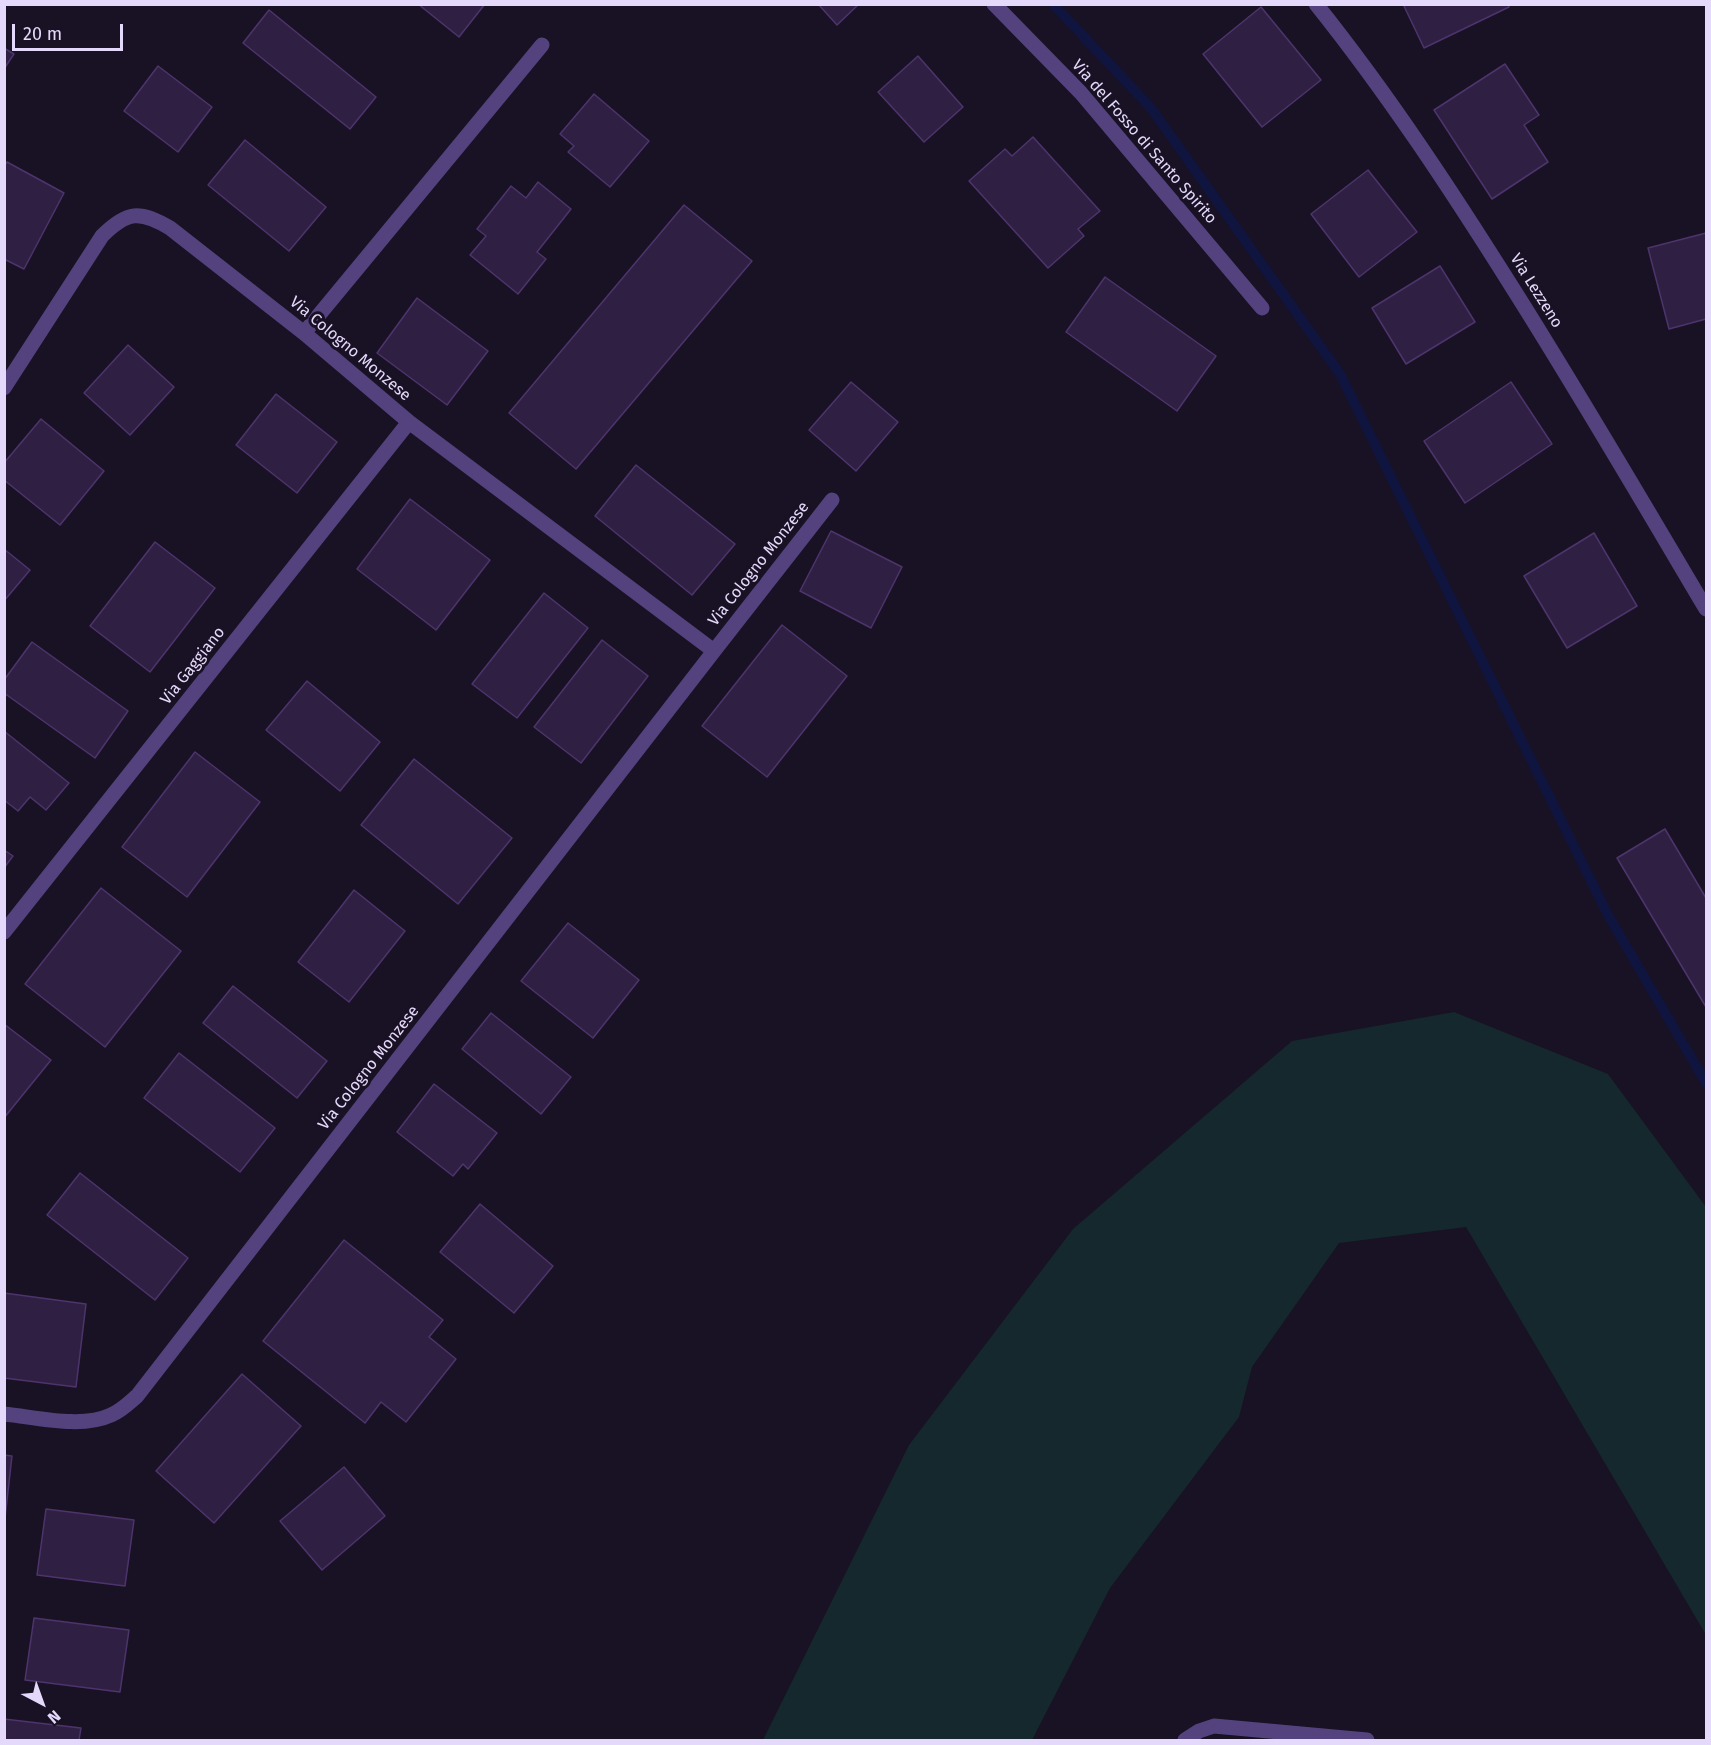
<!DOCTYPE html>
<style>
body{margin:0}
#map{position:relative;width:1711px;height:1745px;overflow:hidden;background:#191124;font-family:"Fira Sans",sans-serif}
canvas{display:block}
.frame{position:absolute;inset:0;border:6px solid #e5d9fb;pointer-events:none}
.north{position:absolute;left:12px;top:1673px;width:60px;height:60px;-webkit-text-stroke:4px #191124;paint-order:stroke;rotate:139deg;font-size:16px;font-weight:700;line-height:24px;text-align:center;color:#e5d9fb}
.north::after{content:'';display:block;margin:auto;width:21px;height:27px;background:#e5d9fb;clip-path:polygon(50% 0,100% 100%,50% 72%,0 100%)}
.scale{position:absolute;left:12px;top:24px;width:111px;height:27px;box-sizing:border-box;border:3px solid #e5d9fb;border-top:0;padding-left:8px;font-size:18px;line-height:21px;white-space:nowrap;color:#e5d9fb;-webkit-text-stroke:4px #191124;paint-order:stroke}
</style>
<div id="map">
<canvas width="1711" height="1745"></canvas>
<div class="frame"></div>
<div class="north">N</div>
<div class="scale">20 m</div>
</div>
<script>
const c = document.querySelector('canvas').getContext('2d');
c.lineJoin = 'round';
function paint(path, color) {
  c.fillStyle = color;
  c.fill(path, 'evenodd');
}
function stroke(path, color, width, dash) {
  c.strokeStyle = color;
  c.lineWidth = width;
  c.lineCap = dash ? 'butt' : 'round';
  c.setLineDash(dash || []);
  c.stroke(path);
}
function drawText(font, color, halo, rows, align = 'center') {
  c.font = font + ' "Fira Sans",sans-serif';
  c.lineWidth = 6;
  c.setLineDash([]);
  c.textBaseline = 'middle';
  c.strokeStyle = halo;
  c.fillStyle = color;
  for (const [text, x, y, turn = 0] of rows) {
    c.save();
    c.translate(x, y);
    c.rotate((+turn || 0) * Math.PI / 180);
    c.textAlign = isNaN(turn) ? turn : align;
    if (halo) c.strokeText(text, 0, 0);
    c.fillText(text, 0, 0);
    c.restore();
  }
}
paint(new Path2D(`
 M1454 1012 1608 1074 1706 1207V1635L1466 1227 1339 1243 1252 1367 1239 1417 1110 1588 1032 1740H763L909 1445 1073 1229 1292 1041Z`), '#15282d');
stroke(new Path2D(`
 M1053 4 1151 108 1340 374 1608 915 1706 1083`), '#10153f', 10);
const building = new Path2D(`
 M418 4H485L459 37Z
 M818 4H859L837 25Z
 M1403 4H1508L1509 7 1424 48Z
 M1261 7 1321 80 1262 127 1203 54Z
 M269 10 376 97 350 129 243 43Z
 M4 48 14 54 4 69Z
 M918 56 963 107 924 142 878 92Z
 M1505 64 1539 115 1524 125 1548 162 1492 199 1434 110Z
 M158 66 212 107 178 152 124 111Z
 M594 94 649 141 610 187 568 152 574 146 560 134Z
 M1033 137 1100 211 1078 229 1084 236 1048 268 969 181 1005 149 1012 156Z
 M245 140 326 207 289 251 208 185Z
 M7 162 64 193 24 269 4 259V166Z
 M1368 170 1417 232 1359 277 1311 214Z
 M538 182 571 209 537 252 546 259 518 294 470 255 486 236 477 229 511 186 526 198Z
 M684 205 752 261 576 469 509 413Z
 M1706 233V319L1669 329 1648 248Z
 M1440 266 1475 322 1406 364 1372 308Z
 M1105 277 1216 356 1177 411 1066 332Z
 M417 298 488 351 447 405 377 353Z
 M128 345 174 387 130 435 84 393Z
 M851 382 898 422 856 471 809 430Z
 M1511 382 1552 444 1465 503 1424 441Z
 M276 394 337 442 297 493 236 445Z
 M41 419 104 471 60 525 4 480V463Z
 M636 465 735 544 692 595 595 516Z
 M410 499 490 560 436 630 357 569Z
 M831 531 902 567 871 628 800 591Z
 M1594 533 1637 606 1567 648 1524 576Z
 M155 542 215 588 150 672 90 626Z
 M4 549 30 570 4 601Z
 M544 593 588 628 517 718 472 684Z
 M782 625 847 676 767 777 702 726Z
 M602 640 648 676 581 763 534 727Z
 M32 642 128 711 95 758 4 693V680Z
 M307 681 380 742 340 791 266 730Z
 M4 731 69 783 46 810 30 797 18 811 4 800Z
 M195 752 260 802 187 897 122 847Z
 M414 759 512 838 458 904 361 825Z
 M1665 829 1706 898V1007L1617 858Z
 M4 850 13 856 4 868Z
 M101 888 181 951 105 1047 25 984Z
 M354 890 405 931 349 1002 298 962Z
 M568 923 639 980 593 1038 521 981Z
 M233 986 327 1061 297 1098 203 1023Z
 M491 1013 571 1077 541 1114 462 1049Z
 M4 1024 51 1060 4 1118Z
 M179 1053 275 1128 240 1172 144 1098Z
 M434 1084 497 1133 468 1169 463 1164 453 1176 397 1132Z
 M80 1173 188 1258 155 1300 47 1215Z
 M480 1204 553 1266 514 1313 440 1252Z
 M344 1240 443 1320 429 1337 456 1359 406 1422 381 1402 365 1423 263 1341Z
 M4 1293 86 1304 76 1387 4 1378Z
 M242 1374 301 1426 214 1523 156 1471Z
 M4 1455 12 1456 4 1527Z
 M344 1467 385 1516 322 1570 280 1521Z
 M46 1509 134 1520 125 1586 37 1575Z
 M34 1618 129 1630 120 1692 25 1680Z
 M4 1719 81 1728 79 1740H4Z`);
paint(building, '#2f2043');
stroke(building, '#4d346c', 1.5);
stroke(new Path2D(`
 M994 4 1081 93 1262 308
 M1316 4C1388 94 1451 190 1512 287 1579 393 1642 501 1706 609
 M304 333 542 45
 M4 388 102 236C127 211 140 210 170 228L304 333 409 422 714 651 137 1396C129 1403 121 1411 111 1415 81 1429 36 1417 4 1414
 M714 651 832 500
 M4 932 409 422
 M1185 1740 1199 1731 1214 1726 1367 1740`), '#53427e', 15);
drawText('16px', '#e5d9fb', '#191124', [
 ["Via del Fosso di Santo Spirito",1144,142,49],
 ["Via Lezzeno",1536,291,58],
 ["Via Cologno Monzese",350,349,40],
 ["Via Cologno Monzese",759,564,-52],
 ["Via Gaggiano",193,666,-52],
 ["Via Cologno Monzese",369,1068,-52]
]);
</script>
